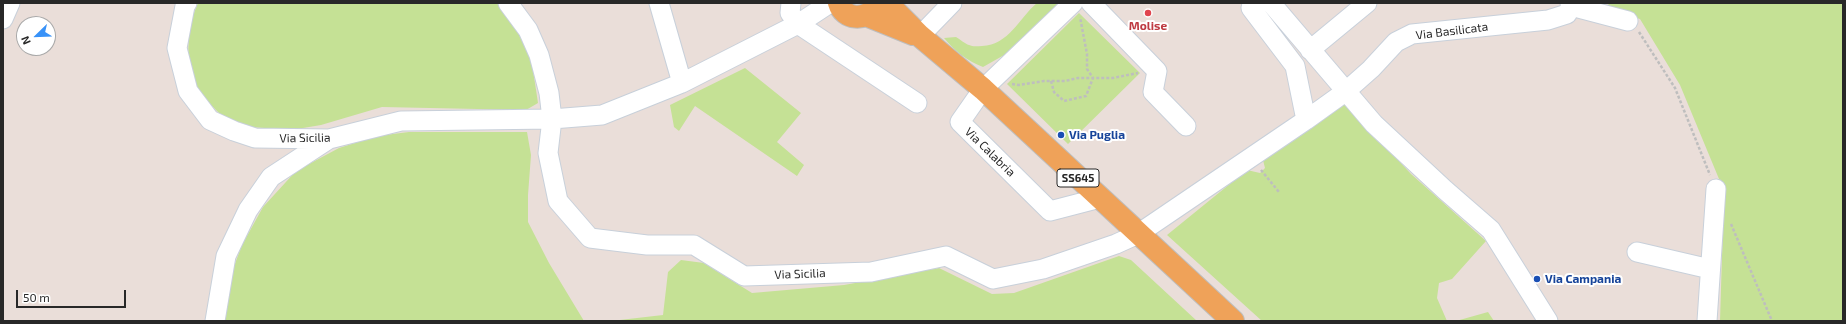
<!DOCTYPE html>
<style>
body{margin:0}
#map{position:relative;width:1846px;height:324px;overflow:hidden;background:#eaded9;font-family:"Exo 2",sans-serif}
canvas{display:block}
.frame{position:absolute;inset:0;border:4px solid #282828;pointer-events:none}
.north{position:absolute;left:16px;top:16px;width:40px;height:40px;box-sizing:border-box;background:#fff;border:1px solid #a9a9a9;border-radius:50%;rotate:247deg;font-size:11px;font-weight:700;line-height:16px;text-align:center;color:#282828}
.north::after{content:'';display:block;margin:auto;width:14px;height:18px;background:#3892f8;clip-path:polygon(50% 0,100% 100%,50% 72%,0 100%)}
.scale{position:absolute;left:16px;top:290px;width:110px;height:18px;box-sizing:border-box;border:2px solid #282828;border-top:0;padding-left:5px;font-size:12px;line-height:14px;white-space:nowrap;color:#282828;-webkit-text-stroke:3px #fff;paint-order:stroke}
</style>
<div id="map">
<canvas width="1846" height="324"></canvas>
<div class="frame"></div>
<div class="north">N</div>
<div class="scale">50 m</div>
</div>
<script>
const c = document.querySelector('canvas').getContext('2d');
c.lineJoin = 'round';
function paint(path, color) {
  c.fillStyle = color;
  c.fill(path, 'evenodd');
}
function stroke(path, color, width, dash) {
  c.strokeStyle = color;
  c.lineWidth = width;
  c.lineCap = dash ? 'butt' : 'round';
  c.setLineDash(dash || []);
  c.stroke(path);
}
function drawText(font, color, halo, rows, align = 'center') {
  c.font = font + ' "Exo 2",sans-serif';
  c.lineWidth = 4;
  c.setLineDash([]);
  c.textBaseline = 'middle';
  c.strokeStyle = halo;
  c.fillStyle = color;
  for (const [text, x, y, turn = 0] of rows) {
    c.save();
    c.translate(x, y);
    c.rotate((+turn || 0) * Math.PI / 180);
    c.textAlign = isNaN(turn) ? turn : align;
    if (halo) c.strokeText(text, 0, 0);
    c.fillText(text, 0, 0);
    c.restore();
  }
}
paint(new Path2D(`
 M198 3H500L525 40 533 70 538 103 526 110 382 107 321 125 291 130 237 126 219 113 196 90 188 62 189 25Z
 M1037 3H1063L1006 54 983 67C967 61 955 51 944 38L956 37C960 39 965 44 969 45 973 47 978 46 982 46 1009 45 1019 18 1037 3Z
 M1608 3H1843V321H1720L1724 191 1680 85 1640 19 1610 10Z
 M1079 13 1140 73 1068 144 1007 84Z
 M745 68 801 113 777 142 804 165 797 176 695 106 679 131 674 127 670 105Z
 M1343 101 1411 174 1486 241 1452 279 1439 283 1437 298 1447 321H1262L1167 235 1247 170 1260 173 1265 168 1262 156Z
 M409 132H527L531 155 528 195V222L549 263 584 321H225L230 277 242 245 263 207 296 171 339 148 377 136Z
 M1119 256 1131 260 1197 321H611L663 315 668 272 681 260 704 263 752 293 844 285 939 268 992 294 1014 293Z
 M1488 312 1494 321H1456Z`), '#c5e195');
const minor = new Path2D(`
 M187 3 185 6 177 48 188 91 210 120 234 131 255 138 329 139 401 121 552 119 602 115 682 83 798 24 830 3
 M508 3 528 30 539 55 549 93 552 119 548 153 558 201 590 238 647 245H694L744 276 871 272 946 256 993 279 1043 269 1116 244 1138 234 1306 120 1295 66 1251 8 1257 3
 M659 3 682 83
 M791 3 790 13 798 24 917 103
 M1073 3 983 89 960 122 1050 211 1100 198
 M1091 3 1157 71 1153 92 1186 126
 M1271 3 1374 124 1445 190 1491 230 1548 321
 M1571 6 1628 21
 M3 19 10 3
 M920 36 952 3
 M1310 50 1367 3
 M1306 120 1345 92 1371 69 1396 42 1412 34 1548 20 1567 14 1571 6 1570 3
 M1637 252 1710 269
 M215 321 226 256 248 210 271 177 329 139
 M1707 321 1716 189`);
const major = new Path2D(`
 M839 3C844 20 866 21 875 7
 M887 3 920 36 983 89 1233 321
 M866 15 913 34`);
stroke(minor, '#c8d0da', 21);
stroke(major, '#bebebe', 24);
stroke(new Path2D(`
 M1639 32 1675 88 1710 175
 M1051 81 1054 92 1064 101 1086 96 1093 78 1087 69V54L1080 17
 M1012 84 1019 85 1044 81H1065L1078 78H1113L1138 73
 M1261 170 1279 192
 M1731 224 1772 321`), '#bebebe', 2.5, [3, 2]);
stroke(minor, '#fff', 19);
stroke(major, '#efa259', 22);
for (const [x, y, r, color] of [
 [1148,13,4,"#e0444e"],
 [1061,135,4,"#1a4fb4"],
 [1537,279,4,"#1a4fb4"]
]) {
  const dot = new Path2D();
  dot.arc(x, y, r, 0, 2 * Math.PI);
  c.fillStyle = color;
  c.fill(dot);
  stroke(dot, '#fff', 1.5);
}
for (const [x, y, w] of [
 [1078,178,42]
]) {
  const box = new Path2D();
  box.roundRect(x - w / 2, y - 9, w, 18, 3);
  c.fillStyle = '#fff';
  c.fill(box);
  stroke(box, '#282828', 1);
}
drawText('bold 11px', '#282828', null, [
 ["SS645",1078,178]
]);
drawText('bold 12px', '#be3a42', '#fff', [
 ["Molise",1148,26]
]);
drawText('12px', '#282828', '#fff', [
 ["Via Basilicata",1452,31,-7],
 ["Via Sicilia",305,138,-1],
 ["Via Calabria",990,152,44],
 ["Via Sicilia",800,274,-2]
]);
drawText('bold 12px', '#164399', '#fff', [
 ["Via Puglia",1069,135],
 ["Via Campania",1545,279]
], 'left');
</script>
